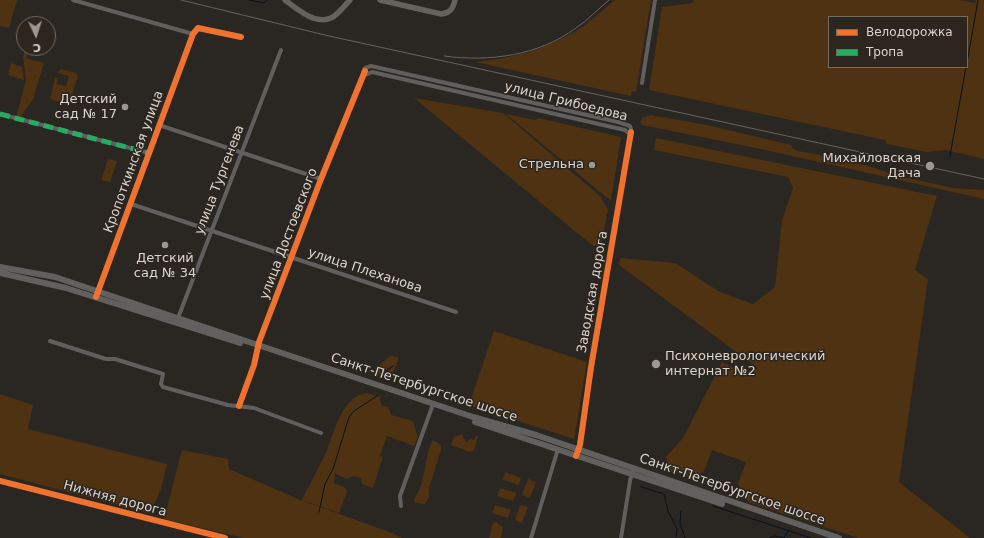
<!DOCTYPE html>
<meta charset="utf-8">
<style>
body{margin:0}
#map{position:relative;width:984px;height:538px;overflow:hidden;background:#2a2622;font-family:"DejaVu Sans",sans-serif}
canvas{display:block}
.legend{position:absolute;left:828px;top:16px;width:140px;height:52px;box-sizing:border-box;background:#2d261f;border:1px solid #726c65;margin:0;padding:5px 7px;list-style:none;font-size:12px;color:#d9d4cf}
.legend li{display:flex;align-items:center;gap:8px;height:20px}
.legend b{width:20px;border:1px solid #726c65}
.north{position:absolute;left:16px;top:16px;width:40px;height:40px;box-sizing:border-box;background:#2d261f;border:1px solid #726c65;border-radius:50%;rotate:176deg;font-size:11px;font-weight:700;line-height:16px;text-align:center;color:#d9d4cf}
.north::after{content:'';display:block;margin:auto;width:14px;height:18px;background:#9c9792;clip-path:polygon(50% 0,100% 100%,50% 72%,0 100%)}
</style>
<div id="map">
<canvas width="984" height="538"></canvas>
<ul class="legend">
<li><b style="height:5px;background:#ef722f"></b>Велодорожка</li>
<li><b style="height:5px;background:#26ab63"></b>Тропа</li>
</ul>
<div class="north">С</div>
</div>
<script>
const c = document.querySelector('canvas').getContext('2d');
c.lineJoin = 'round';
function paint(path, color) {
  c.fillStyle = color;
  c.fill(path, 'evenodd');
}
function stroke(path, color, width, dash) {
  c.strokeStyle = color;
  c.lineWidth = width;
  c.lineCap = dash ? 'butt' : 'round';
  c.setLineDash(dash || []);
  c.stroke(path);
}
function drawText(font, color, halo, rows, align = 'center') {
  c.font = font + ' "DejaVu Sans",sans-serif';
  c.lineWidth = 3;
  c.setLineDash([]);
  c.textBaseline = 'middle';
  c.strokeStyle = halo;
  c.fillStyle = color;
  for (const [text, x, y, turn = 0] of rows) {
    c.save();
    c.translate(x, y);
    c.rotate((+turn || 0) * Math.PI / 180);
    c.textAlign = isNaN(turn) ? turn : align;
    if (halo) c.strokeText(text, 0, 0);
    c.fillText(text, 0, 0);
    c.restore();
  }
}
paint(new Path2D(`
 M0 0H17L9 28 0 26Z
 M615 0H651L636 92 632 91 631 96 475 62C511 59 545 49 576 31 590 23 602 10 615 0Z
 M693 0H959L975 3 976 0H984V159L946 150 926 152 887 144 885 140 649 90 662 7 694 3ZM829 17H967V67H829Z
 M25 50H28L26 58 44 63 33 99 20 118 16 117 26 80 23 57Z
 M11 63 22 67 24 80 8 75Z
 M61 69 76 73 78 76 69 105 50 99 55 78H58L56 84 66 86 69 76 57 73Z
 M414 98 503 113 600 196 608 210 601 246H593Z
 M506 114 535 120 538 118 621 137 611 201Z
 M650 115 707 125 791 145 793 149 798 151 832 157 843 162 866 165 895 175 953 188 984 190V199L756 148 642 125 640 122 642 118Z
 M656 138 937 196 915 270 928 279 899 482 970 538H858L748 502 738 484 746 462 712 450 704 471 696 478 670 471 666 457 683 438 722 362 748 375 758 368 619 265 620 258 675 263 720 292 753 304 775 287 782 220 793 188 788 177 654 150Z
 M108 159 117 161 110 182 101 180Z
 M494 331 587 362 574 439 469 405Z
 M390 356 398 357V361L390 379 385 380 378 375 376 368Z
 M367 393 380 397 381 405 388 407 391 415 413 421 418 437 414 446 387 436 380 456 383 457 373 488 362 484 361 478 354 476 346 479 335 473 334 483 344 487 347 491 339 513 302 500C309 486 316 472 323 459 334 438 339 396 367 393Z
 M0 394 33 405 28 429 167 464C163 483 160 498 148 513L0 474Z
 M462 434 466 442 470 439 474 440 476 436H478L474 450 470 452 451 445 454 437Z
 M433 440 441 445V450L429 488V497L425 504 415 503 414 499C427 482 423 458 433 440Z
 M182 450 228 459 229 469 298 499 392 533 402 538H244L164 519Z
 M505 472 521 478 519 485 503 480Z
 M528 479 536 482 530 498 522 495Z
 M500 488 516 493 513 501 497 496Z
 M495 505 511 510 508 518 492 513Z
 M520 505 528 507 522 523 515 520Z
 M496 522 503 527 501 538H489L493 523Z`), '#4e3212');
stroke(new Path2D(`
 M249 0 264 3 267 0
 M967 63 978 0
 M950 156 966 67
 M383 379 387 370 393 366
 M641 487 664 494 668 511 677 529 676 537
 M713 506 811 538
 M681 511 680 524 685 538
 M319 512 325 484 333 469 349 417 354 411 377 396
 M769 538 775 536 784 538 788 531`), '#05131c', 1);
stroke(new Path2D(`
 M73 0 193 34
 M363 72 365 68 371 66 618 122 630 126 632 133
 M363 76 372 72 625 130 631 135
 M642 83 655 0
 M0 114 149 153
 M159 125 321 179
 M131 204 456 312
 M97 293 193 34 198 28 241 37
 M178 318 281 50
 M50 341 106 359H115L163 374 161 384 163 387 228 405 254 408 321 433
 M239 406 254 365 259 342 321 179 365 71
 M578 451 631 132
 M0 481 225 538
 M401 506 400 496 432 407
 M531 538 558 449
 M621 538 630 481 633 468`), '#615f5e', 4);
stroke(new Path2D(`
 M285 0C297 9 315 25 331 18 338 15 344 6 350 0
 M380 0 441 14C450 13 453 9 455 0`), '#64625e', 5.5);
stroke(new Path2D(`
 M0 267 55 277 473 417 536 435 839 538
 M0 273 66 288 240 343
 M475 422 722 504`), '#62605e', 6);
stroke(new Path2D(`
 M181 0 329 36 984 179
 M444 56C489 62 538 56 576 28 588 20 598 9 609 0`), '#666260', 1);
stroke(new Path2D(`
 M0 114 149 153`), '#26ab63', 5, [10, 5]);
stroke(new Path2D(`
 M96 297 193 34 198 28 241 37
 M239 406 254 365 259 342 321 179 365 71
 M576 456 580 445 591 367 631 132
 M0 481 225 538`), '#ef722f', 6);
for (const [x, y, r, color] of [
 [125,107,4,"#9c9792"],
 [592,165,4,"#9c9792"],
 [930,166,5,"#9c9792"],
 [165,245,4,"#9c9792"],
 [656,364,5,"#9c9792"]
]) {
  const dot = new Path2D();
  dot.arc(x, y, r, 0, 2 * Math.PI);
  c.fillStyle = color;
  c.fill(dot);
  stroke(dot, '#2d261f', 1.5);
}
drawText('13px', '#d9d4cf', '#2d261f', [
 ["Детский",117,100],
 ["сад № 17",117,115],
 ["Михайловская",921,159],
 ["Дача",921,174],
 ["Стрельна",584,165],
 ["Детский",165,259,"center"],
 ["сад № 34",165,274,"center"],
 ["Психоневрологический",665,357,"left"],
 ["интернат №2",665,372,"left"]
], 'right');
drawText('13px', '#d9d4cf', '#2d261f', [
 ["улица Грибоедова",566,102,14],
 ["Кропоткинская улица",134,162,-70],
 ["улица Тургенева",220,180,-69],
 ["улица Достоевского",289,234,-69],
 ["улица Плеханова",365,271,18],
 ["Заводская дорога",593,292,-80],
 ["Санкт-Петербургское шоссе",424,388,18],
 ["Санкт-Петербургское шоссе",732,490,19],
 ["Нижняя дорога",115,499,15]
]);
</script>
